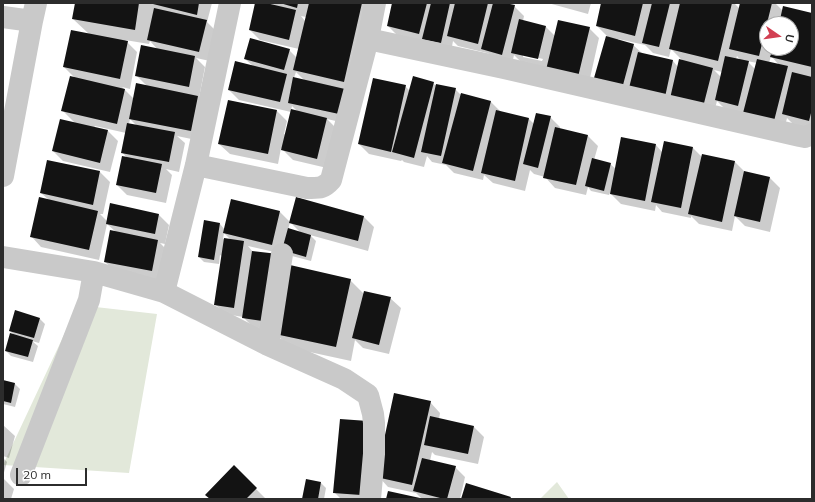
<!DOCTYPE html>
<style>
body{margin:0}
#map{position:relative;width:815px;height:502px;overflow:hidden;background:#fff;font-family:Mulish,sans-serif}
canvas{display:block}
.frame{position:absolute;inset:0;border:4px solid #2c2c2c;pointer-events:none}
.north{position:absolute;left:759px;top:16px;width:40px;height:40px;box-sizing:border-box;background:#fff;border:1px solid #ababab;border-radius:50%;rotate:103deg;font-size:11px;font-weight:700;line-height:16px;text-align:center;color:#2c2c2c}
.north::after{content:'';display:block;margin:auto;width:14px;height:18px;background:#d23f52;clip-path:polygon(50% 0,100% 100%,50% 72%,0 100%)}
.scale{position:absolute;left:16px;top:468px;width:71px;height:18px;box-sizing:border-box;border:2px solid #2c2c2c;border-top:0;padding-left:5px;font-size:12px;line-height:14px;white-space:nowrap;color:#2c2c2c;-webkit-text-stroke:3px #fff;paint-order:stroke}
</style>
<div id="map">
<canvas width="815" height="502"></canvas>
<div class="frame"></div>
<div class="north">U</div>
<div class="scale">20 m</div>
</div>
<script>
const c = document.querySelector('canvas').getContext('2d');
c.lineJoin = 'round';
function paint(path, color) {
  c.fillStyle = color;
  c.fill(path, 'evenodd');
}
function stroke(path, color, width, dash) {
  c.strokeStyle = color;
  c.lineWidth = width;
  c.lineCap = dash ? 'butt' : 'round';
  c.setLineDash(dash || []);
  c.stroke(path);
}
paint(new Path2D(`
 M78 305 157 314 129 473 3 465Z
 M557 482 569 499H540Z`), '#e2e8da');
paint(new Path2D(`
 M76 3H212L207 22 216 31 210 61 196 58 205 67 199 98 208 107 201 141 177 136 185 143 179 172 166 169 172 175 166 203 127 195 117 185 127 158 122 152 126 133 95 126 94 128 108 131 118 141 110 172 63 161 53 151 75 123 63 111 75 78 64 67 89 34 73 19ZM125 40 149 44 150 41 158 50 136 75 147 86 134 99 122 87 130 89 137 52ZM130 119 137 126 129 124Z
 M252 3H374L349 124 327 119 337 129 327 168 293 160 281 148 278 164 230 154 219 144 229 101 277 111 287 121 284 134 286 135 291 112 239 100 229 90 253 66 245 59 289 50 297 58 299 49 260 40 250 30 256 5ZM301 16 306 17 305 21ZM296 72 305 81 294 78ZM292 106 298 112 291 110Z
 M393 3H492L494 5V3H501L514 6 524 16 523 21 546 27 555 36 589 28 599 38 588 87 522 63 514 55 512 64 487 53 458 46 453 41 451 52 398 36 388 26ZM523 54 543 59 542 61 523 57Z
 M548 3H591L588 14Z
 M602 3H734L740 9 741 3H775L783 11 812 14V129L793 124 787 118 784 130 726 110 717 101 712 120 606 88 609 38 597 26ZM767 24H791V48H767ZM618 39 645 45 653 53 669 57 671 49 683 61 678 67 673 61 643 54 633 45 618 41ZM737 56 741 61 736 59ZM771 56 780 66 769 63ZM747 61 757 63 755 69ZM714 70 722 72 721 77Z
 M433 83 435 85 455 89 460 94 491 102 501 112 529 119 534 124 550 117 560 127V129L588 136 598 146 594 160 610 164 616 169 656 145 662 152 693 148 702 157 735 162 745 172 770 178 780 188 770 232 745 226 735 216 732 231 699 224 691 216V218L662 212 656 205 655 211 621 204 610 193 609 195 591 191 588 187 586 195 555 188 545 177 534 174 530 170 525 191 493 183 484 175 483 180 454 173 446 165 432 162 427 156 424 167 404 162 402 160 401 161 369 154 359 144 405 86 410 91Z
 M48 161 100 172 110 182 103 214H100L107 221 158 214 169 225 165 244 160 243 168 251 162 281 116 272 105 262 116 232 107 224 99 260 41 247 31 236 49 200 41 193Z
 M297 198 364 217 374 227 368 251 310 235 316 241 311 261 288 255 248 246 253 252 288 266 350 280 364 294 390 298 401 308 389 354 363 348 355 340 351 361 291 348 276 334 254 328 243 317 225 314 215 304 222 256 220 255 219 264 204 262 199 257 205 222 220 224 225 230 280 212 290 222ZM290 222 301 233 288 230ZM224 233 231 240 223 239Z
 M40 319 45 324 39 343 32 341 38 346 33 362 11 356 6 351 15 336 10 331Z
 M3 381 15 384 20 389 15 407 3 404Z
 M430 402 440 413 439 419 474 427 484 437 478 464 435 455 432 452 430 461 455 467 465 477 460 499H422L416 493 388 487 378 476Z
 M341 420 371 499H341L334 492Z
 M3 425 15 436 9 458 3 456Z
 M3 458 7 462 3 476Z
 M234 467 266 499H211Z
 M3 478 14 489 11 499H3Z
 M321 483 326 488 324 499H303Z`), '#0003');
paint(new Path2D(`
 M75 3H139L135 30 72 19Z
 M149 3H199L197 15Z
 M255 3H266L296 10 289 40 249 30Z
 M280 3H298L297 8Z
 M309 3H362L344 82 293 70Z
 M392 3H427L419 34 387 26Z
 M431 3H450L441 43 422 39Z
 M455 3H488L478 44 447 36Z
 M493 3H505L515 5 502 55 481 49Z
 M601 3H643L635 36 596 26Z
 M652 3H670L659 47 642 43Z
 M680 3H732L718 61 669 49Z
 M740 3H772L759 56 729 49Z
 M783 6 812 13V67L770 57 773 48H791V24H779Z
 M154 8 207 20 199 52 147 40Z
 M519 19 546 26 538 59 511 53Z
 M558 20 590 27 578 77 546 70Z
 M71 30 128 41 120 79 63 67Z
 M606 36 634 44 623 85 594 78Z
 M250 38 290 49 284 70 244 59Z
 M141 45 195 56 189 87 135 76Z
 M638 52 673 60 665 97 629 88Z
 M725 56 749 61 738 106 715 100Z
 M679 59 713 68 702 111 669 103Z
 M757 59 788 66 774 121 743 113Z
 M235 61 287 74 280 102 228 90Z
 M792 72 812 77V109L809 121 782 114Z
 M70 76 125 89 117 124 61 111Z
 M413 76 434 82 414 158 392 152Z
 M293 77 345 89 339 114 288 103Z
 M373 78 406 85 391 152 358 144Z
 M136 83 198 96 191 131 129 119Z
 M436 84 456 88 441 156 421 152Z
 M461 93 491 101 473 171 442 163Z
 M228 100 277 110 268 154 218 144Z
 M291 109 327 118 317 159 281 150Z
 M496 110 529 118 515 181 481 173Z
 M536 113 551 116 538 168 523 164Z
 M60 119 108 130 100 163 52 151Z
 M127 123 175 132 169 162 121 153Z
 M555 127 588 135 576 185 543 178Z
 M621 137 656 144 645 201 610 194Z
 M664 141 693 147 681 208 651 202Z
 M702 154 735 161 722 222 688 214Z
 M122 156 162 164 156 193 116 185Z
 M592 158 611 163 604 191 585 186Z
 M47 160 100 171 93 205 40 193Z
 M744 171 770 177 760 222 734 216Z
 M39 197 98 211 89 250 30 237Z
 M296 197 364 216 358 241 289 223Z
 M231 199 280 211 272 245 223 233Z
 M110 203 159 214 155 234 106 224Z
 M204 220 220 223 214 260 198 257Z
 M288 228 311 235 306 257 282 250Z
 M110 230 158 240 152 271 104 262Z
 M224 238 244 241 234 308 214 305Z
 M252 251 278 254 269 322 242 318Z
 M290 265 351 279 336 347 275 334Z
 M364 291 391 297 379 345 352 338Z
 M15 310 40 318 34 338 9 331Z
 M10 333 33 340 28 357 5 351Z
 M3 380 15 383 11 403 3 401Z
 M394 393 431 401 412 485 376 477Z
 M430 416 474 426 468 454 424 445Z
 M340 419 368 421 361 495 333 493Z
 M422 458 456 466 447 499H444L413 491Z
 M234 465 257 488 246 499H210L205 495Z
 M306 479 321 482 318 499H302Z
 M466 483 511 497 510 499H461Z
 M388 491 420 498V499H386Z`), '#131313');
stroke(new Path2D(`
 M3 17 32 21
 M368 39 504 68 800 136 805 137 812 134
 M196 165 307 188C319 188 323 189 331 180L368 39 375 3
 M3 176 32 21 36 3
 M3 257 94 272 164 292 268 345 344 379 368 395 373 414 374 423V454L370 499
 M164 292 196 165 230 3
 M268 345 282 254
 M21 475 89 300 94 272`), '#c9c9c9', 22);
</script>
